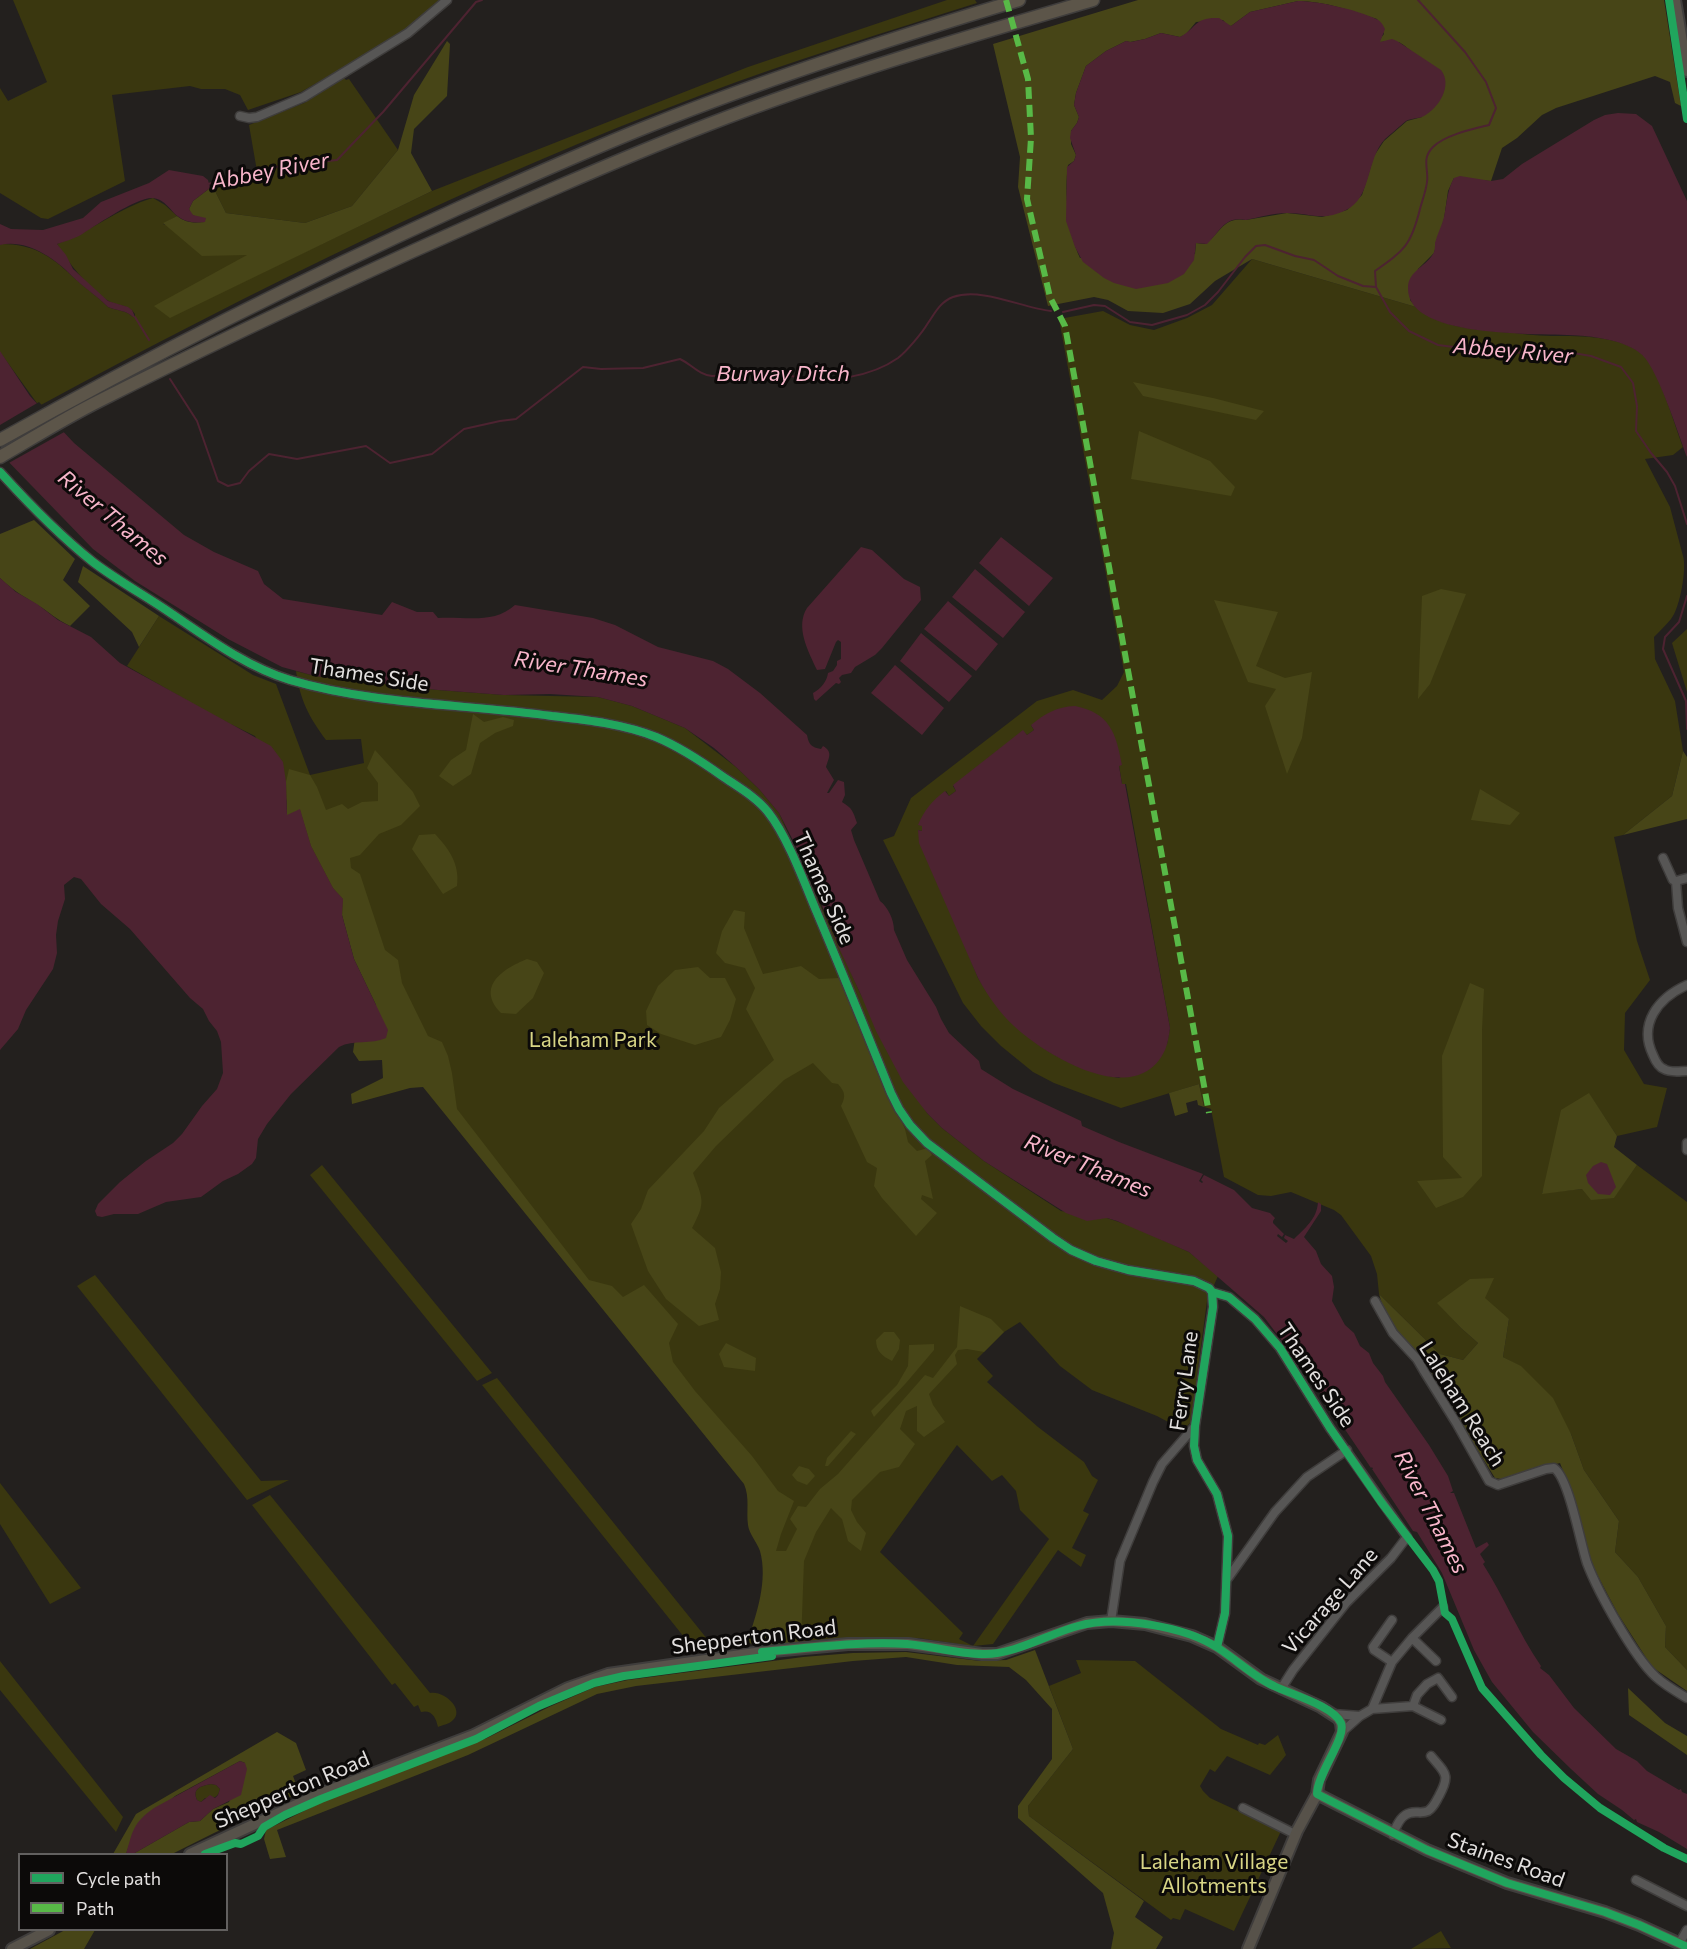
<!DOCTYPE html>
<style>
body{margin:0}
#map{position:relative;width:1687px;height:1949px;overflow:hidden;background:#23201e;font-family:Commissioner,sans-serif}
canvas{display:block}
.legend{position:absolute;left:18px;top:1853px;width:210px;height:78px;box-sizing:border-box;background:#0c0a09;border:2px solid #62605f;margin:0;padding:8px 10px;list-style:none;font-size:18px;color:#e3e0df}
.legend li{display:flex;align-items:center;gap:12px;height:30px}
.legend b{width:30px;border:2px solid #62605f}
</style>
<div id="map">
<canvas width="1687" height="1949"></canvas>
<ul class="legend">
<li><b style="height:8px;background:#20a55d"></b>Cycle path</li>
<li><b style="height:8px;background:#58b947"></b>Path</li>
</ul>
</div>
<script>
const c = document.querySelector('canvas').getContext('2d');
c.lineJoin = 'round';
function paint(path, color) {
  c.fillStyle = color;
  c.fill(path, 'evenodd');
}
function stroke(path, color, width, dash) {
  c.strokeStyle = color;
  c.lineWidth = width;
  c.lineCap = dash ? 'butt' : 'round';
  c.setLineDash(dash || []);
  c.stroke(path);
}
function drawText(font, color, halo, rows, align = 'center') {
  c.font = font + ' Commissioner,sans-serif';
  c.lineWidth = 6;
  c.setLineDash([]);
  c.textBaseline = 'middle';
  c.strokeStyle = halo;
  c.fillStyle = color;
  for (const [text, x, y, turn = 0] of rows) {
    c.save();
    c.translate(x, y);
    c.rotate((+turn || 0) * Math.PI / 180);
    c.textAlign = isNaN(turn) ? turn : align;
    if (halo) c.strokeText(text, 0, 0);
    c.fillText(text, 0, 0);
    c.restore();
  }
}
paint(new Path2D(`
 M13 0H439L405 32 301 92 248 110 240 95 225 89H201L190 86 112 95 125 181 48 219 41 218 0 193V88L8 101 47 82Z
 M947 0H975L977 3C886 32 794 60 704 94 475 180 254 290 39 406L0 352V245L2 244C33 244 51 256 72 276 84 287 97 296 108 307 117 311 126 310 133 317H135V314C129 304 116 306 107 300 87 286 69 264 57 244 91 232 118 208 153 198L165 205 177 216 163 224 249 254 170 317 432 191 748 67Z
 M344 78 346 80 349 79 398 150 352 206 305 223 226 213 213 187 258 177 249 125 304 103Z
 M1252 259 1416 307C1439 327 1473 329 1502 332 1519 333 1535 336 1552 336 1580 336 1627 335 1647 359 1661 377 1674 424 1683 447L1673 455 1645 459 1670 507 1683 556C1687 568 1680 608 1671 619 1666 625 1660 631 1654 637L1655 659 1675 701 1683 751 1672 796 1623 835 1614 837 1637 941 1650 980 1625 1013 1624 1050 1644 1084 1667 1088 1657 1127 1617 1136 1589 1094 1542 1193 1582 1189 1613 1198 1637 1165 1687 1202V1670L1665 1647 1666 1626 1638 1577 1615 1552 1619 1521 1584 1470 1571 1434 1521 1367 1503 1357 1509 1319 1438 1303 1461 1328 1478 1343 1463 1360 1440 1354 1379 1294 1377 1274 1371 1256 1341 1215 1334 1210 1291 1192 1271 1196 1258 1195 1224 1177 1211 1109 1204 1107 1199 1084 1121 1108 1054 1083 1033 1072 1001 1046 981 1026 963 1003 883 840 894 836 911 798 1037 701 1073 690 1102 700 1117 686 1124 672 1059 319 1103 311 1130 325 1154 330 1187 318 1212 305ZM1031 725 1122 765H1119L1122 784H1126L1170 1028 1167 1044 1119 1078C1058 1067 1010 1031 978 978L918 830 922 831V826L946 791 949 796 956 791 953 786 1023 731 1027 735 1034 730Z
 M159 616 253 675 276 684 310 775 364 763 361 739 326 740C309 717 300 700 296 671L315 676 438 690 504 695 598 697 632 706 685 728 736 767 759 789 779 813 861 995 927 1113 942 1128 984 1161 1061 1211 1107 1218 1134 1227 1189 1252 1218 1276 1207 1301 1191 1422 1183 1430 1157 1416 1092 1390 1060 1366 1020 1322 1004 1332 977 1359 993 1376 987 1382 1038 1427 1084 1462 1092 1476 1098 1480 1083 1511 1089 1514 1072 1548 1086 1555 1081 1567 1058 1550 993 1644 973 1646 918 1638H894L757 1646 764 1603 768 1558 751 1487 426 1082 255 736 212 715 127 666ZM957 1445 992 1481 1002 1475 1016 1491 1020 1510 1049 1539 973 1646 959 1639 963 1633 880 1552Z
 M1687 629V692L1672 643Z
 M322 1165 492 1373 477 1381 310 1175Z
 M95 1275 261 1481 289 1480 247 1500 77 1286Z
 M497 1378 708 1640 688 1642 482 1385Z
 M0 1483 81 1588 50 1604 0 1524Z
 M270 1495 430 1693C444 1690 466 1710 452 1721 449 1724 442 1725 438 1727 436 1718 432 1709 421 1712L418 1705 414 1707 395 1683 392 1685 252 1505Z
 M1076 1660 1135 1661 1221 1729 1258 1745 1259 1743 1265 1745 1278 1735 1286 1755 1270 1775 1227 1756 1215 1772 1210 1769 1200 1786 1203 1791 1210 1798 1281 1831 1234 1931 1185 1909 1180 1920 1173 1918 1171 1920 1029 1816 1028 1806 1073 1749 1049 1686 1081 1673Z
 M0 1661 123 1817 116 1832 0 1690Z
 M211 1784 216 1785 220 1789C218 1798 214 1798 205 1798L201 1802 197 1800C192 1788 201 1786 211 1784Z
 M1441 1931 1451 1948 1411 1949Z`), '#3a370f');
paint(new Path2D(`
 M1138 0H1664L1681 106 1675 103 1670 82 1655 76 1556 108 1542 115 1517 138 1502 148 1491 181 1454 178 1448 191 1444 219 1434 253 1418 269 1410 300 1416 307 1252 259 1215 281 1190 304 1163 313 1128 311 1108 300 1094 297 1048 306 1018 187 1020 157 993 44ZM1298 1C1325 1 1351 11 1377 19L1384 34 1380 39V42C1402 40 1399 42 1416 55L1422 117 1407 121 1384 141 1374 156 1362 195 1347 210 1322 217 1287 213 1246 220C1223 216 1221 233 1205 244L1196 243 1195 254 1080 258C1068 233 1064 192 1068 165L1074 161 1076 155 1071 144V131L1077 123 1079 117 1074 105 1076 93 1086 66 1106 51 1126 41 1130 42 1145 39 1161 33 1180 37 1186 34 1196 22 1223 20 1227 25 1231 26 1250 12Z
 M447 41 450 44 447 96 414 129 411 153 432 191 170 318 154 306 247 255 202 256 163 223 177 216C186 223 194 223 205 222L191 214 189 209 193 201 210 188 213 187 226 213 305 223 352 206 398 150 414 95Z
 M1133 382 1213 398 1264 411 1256 420 1143 396Z
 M1139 431 1210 461 1235 487 1231 496 1131 479Z
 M34 520 75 559 63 580 90 606 70 626C57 620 48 611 36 604 23 596 11 589 0 578V534Z
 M83 566 159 616 139 647 132 632 78 582Z
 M1441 589 1466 594 1430 684 1418 699 1422 596Z
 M1214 600 1278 612 1256 666 1285 678 1312 672 1302 738 1287 774 1265 706 1276 689 1248 682Z
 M473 714 484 722 503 717 514 720 513 726 495 733 480 743 471 774 453 786 439 776 451 760 466 750Z
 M375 750 413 792 420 806 401 825 379 834 360 855 350 858 351 868 360 874 385 950 398 960 402 983 428 1036 442 1042 448 1056 452 1073 457 1109 589 1280 612 1286 623 1297 644 1285 678 1324 669 1343 673 1362 695 1391 752 1456 778 1491 794 1501 781 1534 776 1551H786L797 1529 790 1519 798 1506 806 1507 820 1489 838 1474 925 1375 933 1378 957 1347 960 1306 991 1319 1004 1332 984 1352 967 1349 958 1350 955 1355 957 1364 929 1394 933 1405 945 1422 924 1437 917 1431V1406L906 1411 900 1429 915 1444 899 1467 880 1472 852 1500 851 1510 857 1522 866 1533 861 1551 848 1541 842 1519 831 1508 816 1532 804 1561 801 1644 757 1646 747 1642C757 1614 768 1580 760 1551 757 1542 749 1534 748 1525 746 1511 750 1498 744 1484L423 1087 410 1088 352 1104 351 1094 383 1078 382 1060 359 1061 353 1052 355 1038 376 1005 354 959 342 915 343 899 333 888 311 846 300 810 287 816 286 782 289 769 310 775 317 787 326 810 342 804 348 809 362 802 378 801V783L367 768Z
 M1683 751 1687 757V819L1623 835 1672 796Z
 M1480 789 1520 813 1510 825 1471 820Z
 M435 834C449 849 460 864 457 886L443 894 412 849 419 835Z
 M734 910 745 912 744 928 763 974 801 966 819 979 839 978 905 1129 908 1142 917 1151 928 1148 932 1155 925 1161 933 1199 922 1195 921 1199 937 1213 916 1236 882 1198 874 1186 877 1168 867 1162 841 1106C846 1096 845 1092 838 1084L832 1083 813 1063 784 1080 716 1146 693 1173C703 1200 706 1202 692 1228L715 1248 721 1272 720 1289 715 1304 719 1320 699 1326 666 1299 648 1271 631 1224 641 1209 648 1190 704 1131 719 1108 774 1060 746 1009 755 988 745 968 725 963 716 953 722 931Z
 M527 959 537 962 544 973 533 998 516 1014 501 1013C476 987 502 969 527 959Z
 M698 967 710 978H725L736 999 730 1020 721 1037 695 1045 661 1034 647 1025 646 1011 658 986 675 970Z
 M1470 983 1484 989 1482 1030V1176L1463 1197 1436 1208 1417 1181 1462 1178 1443 1157 1442 1056Z
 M1199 1084 1204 1107 1198 1105 1197 1100 1186 1103 1188 1112 1175 1116 1169 1093Z
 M1589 1093 1617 1136 1614 1147 1637 1165 1614 1198 1591 1200 1582 1189 1542 1194 1561 1110Z
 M1494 1278 1485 1298 1509 1319 1503 1357 1521 1366 1553 1398 1571 1434 1584 1470 1619 1521 1615 1552 1638 1577 1666 1626 1665 1647 1687 1670V1691L1652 1667 1618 1614 1591 1563 1573 1496 1560 1463 1501 1479 1495 1478 1420 1357 1387 1320 1379 1294 1440 1354 1463 1360 1478 1343 1461 1328 1437 1303 1470 1279Z
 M884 1332H894L900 1340 899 1349 892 1361C882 1356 876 1351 876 1340Z
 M726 1343 756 1358 755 1371 724 1367 719 1354Z
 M934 1344V1350L906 1383 874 1417 871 1411 897 1385 908 1366 909 1345Z
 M851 1431 856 1434 828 1466H825L827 1458Z
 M799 1466 809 1469 815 1476 807 1485 797 1481 792 1475Z
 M1035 1650 1073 1749 1028 1806 1029 1816 1144 1901 1135 1917 1163 1937 1156 1949H1111L1114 1933 1103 1893 1018 1818V1806L1052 1759V1709L1026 1680 1009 1667 957 1665 906 1657 853 1661 636 1686 597 1694 468 1755 277 1830 286 1857 270 1859 264 1839 266 1830 324 1801 487 1738 549 1707 595 1687 628 1680 803 1657 853 1653 906 1652 980 1661 1006 1660Z
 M1628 1688 1665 1723 1687 1736V1755L1629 1715Z
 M277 1732 296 1743 306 1770 293 1776 299 1792 297 1794 214 1833 172 1854H133L189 1822 200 1821 213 1809 229 1802 245 1763 240 1761 175 1796 132 1837 126 1854H113L136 1814Z
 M65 1930H95L84 1949H30Z`), '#474517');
paint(new Path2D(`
 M1298 1C1318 1 1358 10 1376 19 1381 21 1383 25 1385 29L1380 42 1392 39 1397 41 1441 70C1453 85 1439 108 1424 116 1418 119 1411 118 1406 121 1400 126 1391 134 1385 139 1366 159 1372 198 1346 210 1322 222 1311 213 1287 213 1273 213 1260 217 1246 220 1224 216 1221 231 1207 244L1196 243 1194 260 1184 274 1168 283 1136 289 1114 283 1104 278 1083 262 1075 247 1066 221 1067 167 1074 161 1076 155 1070 138 1071 131 1077 123 1079 117 1074 105 1076 93 1086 66 1106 51 1126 41 1131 42 1145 39 1161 33 1180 37C1198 27 1194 17 1219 18L1231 26 1250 12Z
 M1618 113 1636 114 1652 126 1687 201V457C1679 436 1657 366 1641 354 1627 342 1603 338 1585 336 1550 332 1407 342 1408 288 1408 270 1428 266 1434 252 1435 249 1435 246 1435 243 1437 234 1442 226 1444 217 1447 203 1447 190 1454 178L1460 176 1491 181 1503 179 1522 164 1594 120 1605 115Z
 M169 170 203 176 208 180 210 188 193 201 189 209 193 215 206 218 205 222C170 226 174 201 153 198 136 197 94 227 79 236 72 239 64 242 57 244L66 255 73 269 108 301 128 307 132 310 135 317H133C126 310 117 311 108 307 97 296 83 287 72 276 54 258 27 239 0 245V224L11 229 43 230 83 218 101 202 149 183Z
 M0 351 30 396 74 443 184 535 214 552 258 571 264 584 283 599 382 615 392 602 417 612H433L438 618C464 616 493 625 515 605L593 618 615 625 658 647 713 661 728 669 760 693 807 735C809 745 811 747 821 749L823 746C833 752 829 757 826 767L834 780 827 793H829L838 780 844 782 845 795 842 802C852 808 853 811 857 823L851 830 854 840 880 901C888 907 894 920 894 930L907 960 936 1007 941 1019 949 1033 979 1061 981 1069 1013 1089 1081 1121 1082 1126 1119 1142 1203 1174 1199 1181 1202 1183 1203 1182 1201 1180 1204 1175 1234 1190 1252 1208 1270 1213 1275 1218 1273 1221V1223L1284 1234 1282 1237 1278 1234 1277 1236 1286 1243 1288 1241 1284 1238 1285 1235 1294 1239C1305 1228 1317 1219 1318 1202L1321 1204V1211L1304 1237 1316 1251 1321 1264 1332 1276 1334 1287 1332 1301 1345 1325 1354 1333 1360 1346 1369 1353 1373 1363 1383 1376 1385 1382 1429 1445 1448 1476 1453 1491 1450 1493H1454L1476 1548 1487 1542 1489 1545 1480 1554 1485 1562 1483 1564C1504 1597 1519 1634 1541 1666L1540 1668 1549 1675 1574 1708 1616 1749 1637 1761 1647 1771 1679 1790 1681 1789 1682 1792 1687 1794V1849L1659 1832 1637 1822 1636 1819 1634 1820 1622 1810 1598 1794 1571 1769 1533 1732 1492 1682 1474 1650 1442 1573 1417 1532 1413 1531 1372 1469H1373L1372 1467 1371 1468 1313 1382 1264 1317 1189 1252 1117 1221 1107 1218 1087 1221 1066 1213 984 1161 942 1128 927 1113 903 1082 876 1031 861 995 839 948 806 866 779 813 759 789 736 767 714 748 685 728 632 706 598 697 550 694 504 695 438 690 315 676 282 667 228 639 135 581 93 549 0 453Z
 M1001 537 1053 578 1029 606 979 563Z
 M861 547 872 550 904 579 920 587 921 600 882 648 875 655 855 667 851 673 842 675 839 678 841 682 839 684 836 683 816 701 814 699 813 693C821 689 827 681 828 673L833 671 837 665V661L841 659V642L838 640 836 642 825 669 817 670C808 651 795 627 807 608Z
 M975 569 1025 612 1003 638 952 597Z
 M0 578 16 592 37 604 58 620 91 637 120 663 271 746 283 762 286 782 287 815 300 809 311 846 333 888 343 899 342 915 354 959 388 1030 386 1038C371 1045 354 1039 339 1047L291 1094 267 1124 258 1139 256 1158 252 1164 238 1174 223 1181 201 1197 166 1202 138 1214H114L102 1217 97 1216 95 1211 98 1204 120 1182 146 1161 173 1143 182 1134 202 1106 217 1089 223 1073 221 1042 217 1031 209 1021 203 1009 190 998 130 929 101 904 81 879 74 877 64 885 65 899 58 921 56 935 57 953 53 969 26 1010 18 1029 0 1050Z
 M948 601 998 644 976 671 924 629Z
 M921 633 972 676 949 702 900 661Z
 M895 665 944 708 922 735 871 693Z
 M1075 706C1110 713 1116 733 1122 765L1119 766 1122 784H1125L1170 1028C1169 1035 1168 1043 1165 1050 1137 1111 1046 1056 1014 1026 999 1012 988 996 978 978L919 843 918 830 922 831V826L918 825C924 810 933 800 945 791L949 796 956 791 953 785 1023 730 1027 735 1034 730 1031 725C1046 713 1056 707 1075 706Z
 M1601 1162 1607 1164 1616 1187 1610 1195 1598 1194 1588 1183 1586 1175 1593 1166Z
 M240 1761 245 1763 247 1769 241 1795 213 1809 200 1821 189 1822 133 1854H126C133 1830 133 1823 154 1808ZM211 1784 216 1785 220 1789 218 1795 215 1798 210 1795 201 1802 197 1800C192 1788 201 1786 211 1784Z`), '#4d2331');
paint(new Path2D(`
 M39 402 66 431 7 464 0 457V425Z`), '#23201e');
stroke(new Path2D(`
 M1418 0 1465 52 1486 82 1496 108 1489 125C1473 129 1445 135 1433 147 1421 159 1429 169 1427 182 1426 191 1422 201 1420 209 1411 245 1405 250 1375 271L1376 287 1390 312 1409 331 1438 345 1493 352 1537 353 1561 351 1591 356 1621 367 1633 383 1637 406 1636 431 1651 453 1667 472 1675 486 1687 524
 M208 184 275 167 337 160 383 112 476 2 482 0
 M1063 312 1094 305 1105 306 1130 322 1152 325 1187 315 1205 305 1218 292 1245 257 1256 246 1265 245 1295 256 1314 260 1338 276 1363 286 1376 287
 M135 317 149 340
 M170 379 197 421 218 481 228 486 240 483 249 471 269 454 297 459 366 446 390 463 432 454 464 429 500 421 516 419 583 367 601 369 643 368 680 359C691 364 699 375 712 376 726 376 742 370 757 370 770 370 784 375 797 377 830 383 871 377 898 358 907 351 922 333 928 323 935 313 940 302 953 297 982 287 1022 308 1051 311
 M1687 596 1679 622 1665 637 1663 649 1686 701 1687 729`), '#4d2331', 2);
const minor = new Path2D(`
 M240 116 249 118 257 117 304 97 408 33 447 0
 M0 472C29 504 59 535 93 562 118 581 146 596 172 614 209 639 247 667 290 680 375 705 465 704 552 716 587 720 624 724 656 737 680 747 701 761 722 776 738 787 756 797 768 812 787 836 803 879 815 908 841 969 866 1031 891 1093L899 1109 910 1125 927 1143 1053 1238 1071 1250 1096 1261 1128 1270 1194 1281 1209 1288 1212 1292 1229 1297 1255 1319 1280 1348 1330 1428 1407 1537 1391 1558 1346 1603 1293 1670 1281 1689
 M1663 858 1673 880 1676 881 1687 878
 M1676 881 1678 908 1687 942
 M1687 985C1658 998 1638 1024 1653 1055 1655 1060 1658 1067 1664 1069 1670 1073 1680 1071 1687 1071
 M1687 1143V1150
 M1212 1292 1213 1307 1195 1426 1194 1446 1197 1460 1217 1494 1228 1536 1225 1613 1217 1647
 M1375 1301 1393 1333 1417 1359 1424 1371 1457 1424 1489 1481 1498 1485 1546 1469 1554 1468C1569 1478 1580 1542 1587 1563 1598 1592 1634 1657 1656 1677 1666 1686 1677 1692 1687 1698
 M1228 1578 1275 1512 1307 1477 1347 1450
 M1111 1621 1120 1561 1153 1482 1162 1464 1195 1426
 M1412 1638 1436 1661
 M1392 1662 1374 1650 1373 1647 1392 1620
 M1413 1706 1441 1720
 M1372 1709 1413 1706 1417 1695 1427 1684 1438 1678 1452 1697
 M1333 1714 1360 1716
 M1342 1732 1360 1716 1372 1709 1392 1662 1412 1638 1443 1607
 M1243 1808 1295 1834
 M1393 1835C1396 1826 1401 1815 1410 1813 1416 1811 1422 1814 1428 1811 1434 1807 1436 1801 1439 1796 1451 1774 1445 1773 1431 1756
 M1636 1880 1687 1906
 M1679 1944 1687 1930`);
const major = new Path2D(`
 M1675 0 1687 71
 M1317 1794 1427 1850 1507 1883 1605 1912 1639 1925 1687 1947
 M190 1854 320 1794 474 1735 568 1688 608 1674 762 1652 848 1644H908L982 1654H997L1087 1623 1111 1621 1145 1624 1192 1636 1217 1647 1261 1679 1321 1707 1338 1718 1341 1723 1342 1732 1319 1780 1317 1794 1297 1831 1248 1949
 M12 1949 49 1930`);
const highway = new Path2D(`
 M0 440C150 356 303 279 459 208 524 179 588 150 654 124 774 76 896 37 1019 0
 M0 457C33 438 65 418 99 401 202 349 306 300 411 252 509 208 607 164 707 125 833 76 963 38 1093 0`);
stroke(minor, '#3f3d3c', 11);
stroke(major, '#3f3d3c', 14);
stroke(highway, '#3f3d3c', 15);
stroke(minor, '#575655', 8);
stroke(major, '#57524a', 10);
stroke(highway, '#5c5549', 12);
stroke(new Path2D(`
 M1006 0 1028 79 1031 138 1027 199 1050 297 1065 326 1209 1113`), '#58b947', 6, [12, 6]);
stroke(new Path2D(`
 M1669 0 1687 119
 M0 472C29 504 59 535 93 562 118 581 146 596 172 614 209 639 247 667 290 680 375 705 465 704 552 716 587 720 624 724 656 737 680 747 701 761 722 776 738 787 756 797 768 812 787 836 803 879 815 908 841 969 866 1031 891 1093L899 1109 910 1125 927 1143 1053 1238 1071 1250 1096 1261 1128 1270 1194 1281 1209 1288 1212 1292 1229 1297 1255 1319 1280 1348 1330 1428 1381 1502 1433 1570 1439 1581 1445 1613 1452 1619 1482 1688 1541 1755 1564 1778 1600 1808 1664 1848 1687 1859
 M1212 1292 1213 1307 1195 1426 1194 1446 1197 1460 1217 1494 1228 1536 1225 1613 1217 1647
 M762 1652C810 1648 859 1641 907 1644 932 1646 958 1654 983 1654 1014 1655 1048 1634 1078 1626 1117 1615 1184 1626 1218 1648 1237 1660 1254 1677 1274 1686 1290 1694 1334 1706 1341 1723 1347 1737 1317 1774 1317 1794L1427 1850 1507 1883 1605 1912 1639 1925 1687 1947
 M205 1854 235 1843 241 1844 258 1836 264 1827 285 1815 321 1799 476 1739 539 1706 594 1683 624 1676 772 1656`), '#20a55d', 8);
drawText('21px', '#e3e0df', '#0c0a09', [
 ["Thames Side",369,675,9],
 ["Thames Side",824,888,66],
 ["Thames Side",1316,1375,56],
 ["Ferry Lane",1184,1381,-82],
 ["Laleham Reach",1462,1404,58],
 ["Vicarage Lane",1330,1601,-49],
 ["Shepperton Road",754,1637,-7],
 ["Shepperton Road",292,1790,-23],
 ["Staines Road",1506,1860,20]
]);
drawText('21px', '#d8d585', '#0c0a09', [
 ["Laleham Park",593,1040],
 ["Laleham Village",1214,1862],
 ["Allotments",1214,1886]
]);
drawText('italic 22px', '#f8b5ca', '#0c0a09', [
 ["Abbey River",270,171,-11],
 ["Abbey River",1513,351,5],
 ["Burway Ditch",783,374],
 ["River Thames",113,518,40],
 ["River Thames",581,669,9],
 ["River Thames",1088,1166,22],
 ["River Thames",1431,1512,63]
]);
</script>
